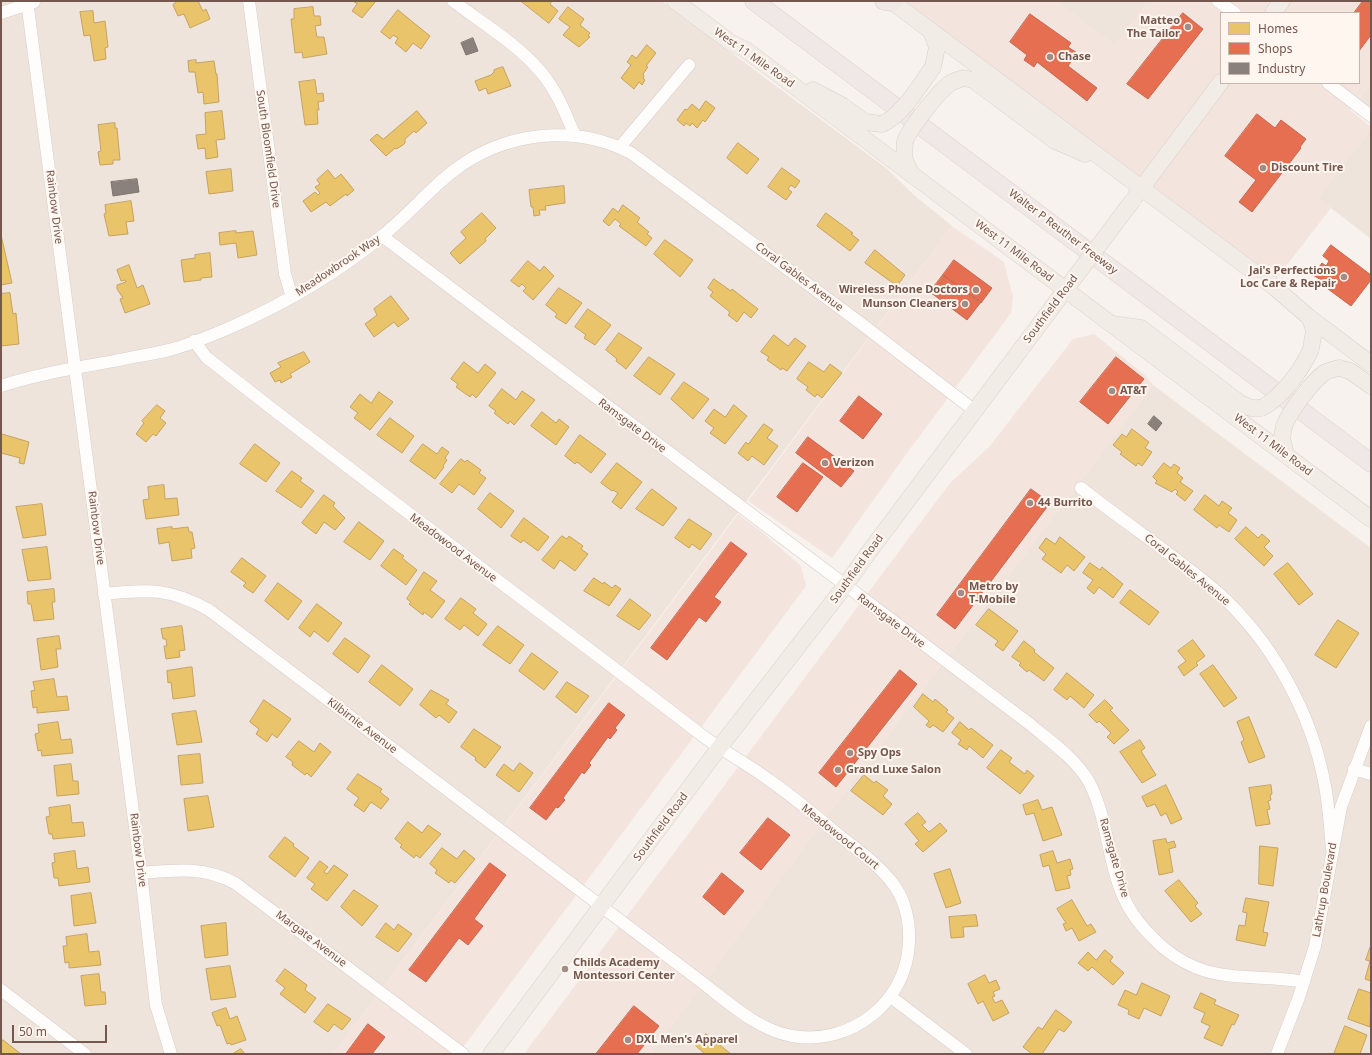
<!DOCTYPE html>
<style>
body{margin:0}
#map{position:relative;width:1372px;height:1055px;overflow:hidden;background:#f7f2ed;font-family:"Noto Sans",sans-serif}
canvas{display:block}
.frame{position:absolute;inset:0;border:2px solid #74574e;pointer-events:none}
.legend{position:absolute;left:1220px;top:12px;width:140px;height:72px;box-sizing:border-box;background:#fef6ef;border:1px solid #c7b6af;margin:0;padding:5px 7px;list-style:none;font-size:12px;color:#74574e}
.legend li{display:flex;align-items:center;gap:8px;height:20px}
.legend b{width:20px;border:1px solid #c7b6af}
.scale{position:absolute;left:12px;top:1025px;width:95px;height:18px;box-sizing:border-box;border:2px solid #74574e;border-top:0;padding-left:5px;font-size:12px;line-height:14px;white-space:nowrap;color:#74574e;-webkit-text-stroke:3px #fef6ef;paint-order:stroke}
</style>
<div id="map">
<canvas width="1372" height="1055"></canvas>
<div class="frame"></div>
<ul class="legend">
<li><b style="height:11px;background:#e9c46a"></b>Homes</li>
<li><b style="height:11px;background:#e76f51"></b>Shops</li>
<li><b style="height:11px;background:#8a817c"></b>Industry</li>
</ul>
<div class="scale">50 m</div>
</div>
<script>
const c = document.querySelector('canvas').getContext('2d');
c.lineJoin = 'round';
function paint(path, color) {
  c.fillStyle = color;
  c.fill(path, 'evenodd');
}
function stroke(path, color, width, dash) {
  c.strokeStyle = color;
  c.lineWidth = width;
  c.lineCap = dash ? 'butt' : 'round';
  c.setLineDash(dash || []);
  c.stroke(path);
}
function drawText(font, color, halo, rows, align = 'center') {
  c.font = font + ' "Noto Sans",sans-serif';
  c.lineWidth = 4;
  c.setLineDash([]);
  c.textBaseline = 'middle';
  c.strokeStyle = halo;
  c.fillStyle = color;
  for (const [text, x, y, turn = 0] of rows) {
    c.save();
    c.translate(x, y);
    c.rotate((+turn || 0) * Math.PI / 180);
    c.textAlign = isNaN(turn) ? turn : align;
    if (halo) c.strokeText(text, 0, 0);
    c.fillText(text, 0, 0);
    c.restore();
  }
}
paint(new Path2D(`
 M1 1H662L886 168 914 195 952 226 333 1054H1Z
 M1056 1H1149L1115 46Z
 M1371 83V110L1358 100Z
 M1371 129V239L1318 198Z
 M1153 385 1371 548V1054H651L832 809Z`), '#efe4db');
paint(new Path2D(`
 M905 1H1056L1115 46 1149 1H1371V83L1350 110 1371 127V129L1318 198 1331 208 1276 279ZM1221 13H1359V83H1221Z
 M952 226 1004 262 1013 297 1011 313 907 453 832 558 748 501Z
 M1094 334 1144 374 1153 385 832 809 651 1054H524L950 483 989 447 1073 339Z
 M738 514 763 533 801 566 806 586 458 1054H333Z`), '#f4e4de');
const homes = new Path2D(`
 M178 1H198L203 11 206 9 210 19 190 28 184 14 178 16 173 5Z
 M353 1H376L362 18 352 11 357 4Z
 M521 1H552L550 4 558 11 549 23Z
 M313 7 314 16H320L321 25 315 26 317 37H324L327 54 303 58 302 52 295 53 291 19H294V9Z
 M568 7 584 19 580 25 590 33 588 36 590 37 579 47 563 35 570 27 559 19Z
 M398 10 430 36 421 49 413 43 406 52 395 43 398 38 393 35 390 39 381 32Z
 M93 11 94 23 105 21 108 47 105 48 106 59 94 61 90 35 84 36 80 12Z
 M647 45 656 53 646 66 648 67 643 74 644 76 643 78 645 80 642 85 639 82 634 89 621 78 631 65 627 62 632 55 636 58Z
 M196 60V63L214 61 216 74H217L219 102 204 104 203 92 198 93 195 72H189L188 61Z
 M503 67 511 86 488 94 486 88 479 91 475 81 491 75 494 72V70Z
 M315 80 317 94 323 93 324 101 318 102 319 110H317L318 124 305 125 299 82Z
 M706 101 715 108 705 122 703 120 697 128 692 123 690 126 686 123 684 126 677 120 685 109 687 110 692 104 699 110Z
 M222 111 225 139 216 140 218 157 206 159 205 148 198 149 196 135 206 134 205 113Z
 M417 111 427 123 416 133 414 131 405 139V143L403 145 396 149 395 148 386 156 370 140 377 134 383 139Z
 M115 123V128H117L120 160H113V164L100 165 98 152 101 151 98 125Z
 M738 143 759 159 747 174 727 158Z
 M782 168 800 181 795 188 791 185 788 189 792 192 786 200 768 187Z
 M231 169 233 191 209 194 206 172Z
 M328 170 335 179 341 174 354 190 347 196 346 194 330 206 326 202 311 212 303 201 315 192 318 195 320 193 315 187 320 184 317 180Z
 M564 186 565 203 545 206 546 210H539L540 215 534 216 533 207H531L529 190Z
 M131 201 134 221 126 222 128 234 109 236 104 214 106 213 105 205Z
 M623 205 640 218 637 222 649 232 647 234 652 238 646 246 619 226 621 224 615 219 609 226 603 221 613 208 618 212Z
 M482 213 496 228 485 239 486 241 460 264 450 253 466 238 461 232Z
 M826 213 853 233 851 234 859 240 850 251 817 226Z
 M236 231V233L253 231 257 255 238 258 236 243 220 245 219 233Z
 M1 235 12 283 1 285Z
 M665 240 693 260 680 277 654 254Z
 M875 250 905 275 897 286 865 263Z
 M210 253 212 277 201 278V280L184 282 181 260 195 258V255Z
 M528 261 540 271 544 266 554 276 533 300 523 291 526 288 522 284 519 287 511 281Z
 M129 265 137 288 143 285 150 304 125 313 120 299 123 298 117 289V285L126 282 125 280 121 281 117 270Z
 M714 279 731 291 732 289 758 309 751 318 744 312 737 322 728 315 730 312 710 296 713 292 708 288Z
 M559 288 582 303 566 324 555 317 557 314 546 305Z
 M10 293 13 314 16 313 19 344 1 346V294Z
 M391 296 409 319 398 327 394 322 374 337 365 324 377 315 374 309Z
 M588 309 611 325 595 345 584 338 586 335 575 327Z
 M619 333 642 348 626 369 616 361 617 359 606 350Z
 M774 335 788 346 795 338 806 346 787 371 782 368 781 370 767 360 769 357 761 352Z
 M304 352 310 362 290 374 292 377 281 383 280 380 275 382 270 373 281 367 278 363Z
 M649 357 675 374 660 395 634 376Z
 M464 362 478 373 485 364 496 373 476 398 472 394 470 397 456 387 458 384 451 379Z
 M809 362 824 372 830 364 842 373 822 398 817 394 815 397 806 390 808 387 797 379Z
 M684 382 709 399 693 419 671 399Z
 M502 389 516 400 522 391 535 400 514 425 510 421 508 424 494 413 496 411 489 406Z
 M379 392 393 402 370 430 354 418 358 413 350 407 360 394 371 403Z
 M157 405 165 411 160 418 166 423 156 436 153 434 146 442 136 434 144 423 142 421Z
 M734 405 747 416 725 444 710 433 714 428 705 421 714 409 725 417Z
 M542 412 556 423 559 419 569 427 556 445 531 426Z
 M390 418 414 436 402 453 377 435Z
 M764 424 773 430 767 438 778 446 764 465 752 456 748 461 738 453 746 442 748 444Z
 M1132 429 1149 442 1145 448 1152 452 1142 466 1138 463 1136 466 1120 454 1122 452 1113 445 1122 434 1126 437Z
 M2 434 29 442 24 464 19 463 20 458 1 453Z
 M580 435 606 454 591 473 577 462 575 464 565 456Z
 M255 444 280 463 266 482 240 464Z
 M423 444 437 454 442 447 449 452 445 458 447 460 443 466 444 467 435 479 410 461Z
 M461 459 465 462 467 460 481 470 479 473 486 478 474 495 459 484 452 493 440 484Z
 M617 463 642 482 621 509 612 502 618 493 613 490 612 491 601 483Z
 M1164 463 1171 468 1174 464 1180 468 1177 473 1183 478 1180 482 1193 491 1185 501 1176 494 1178 492 1175 489 1172 492 1155 483 1157 481 1153 477Z
 M292 471 302 478 300 481 314 491 301 508 276 491Z
 M164 485 165 499 177 498 179 515 146 519 143 500 149 499 148 487Z
 M652 489 677 508 663 526 636 509Z
 M490 493 514 511 501 528 478 509Z
 M324 495 335 503 333 506 345 518 335 530 324 522 316 534 302 523Z
 M1205 495 1219 506 1222 501 1232 508 1228 513 1237 520 1229 532 1219 525 1217 528 1194 510Z
 M42 504 46 535 23 538 16 507Z
 M524 518 549 537 538 551 523 540 521 543 511 536Z
 M689 519 712 534 700 550 692 544 689 548 675 538Z
 M359 522 384 541 370 560 344 542Z
 M172 527V529L188 527 189 532H192L195 548 191 549 192 558 172 561 169 542 159 544 157 529Z
 M1246 527 1258 538 1262 534 1270 541 1264 547 1273 556 1264 566 1235 539Z
 M562 536 567 539 569 536 583 546 581 549 588 554 575 571 560 560 554 569 542 560Z
 M1060 537 1085 557 1074 571 1067 565 1061 573 1042 559 1046 554 1039 548 1046 538 1055 544Z
 M47 547 51 579 28 581 22 550Z
 M394 549 404 556 402 558 417 570 406 585 381 566Z
 M242 558 266 576 253 593 243 586 246 583 231 572Z
 M1090 563 1100 570 1102 567 1123 584 1113 598 1099 587 1094 594 1087 588 1093 580 1083 573Z
 M1288 563 1313 594 1299 605 1274 574Z
 M424 572 437 581 430 590 445 601 432 618 424 612 423 615 409 604 411 602 407 599Z
 M594 578 603 584 604 582 612 588 615 585 621 589 609 606 584 591Z
 M278 583 302 601 288 620 265 601Z
 M54 589 55 602H52L54 619 34 621 31 604H28L27 592Z
 M1130 590 1159 612 1149 625 1120 603Z
 M461 598 476 609 473 613 487 624 478 636 464 625 460 630 445 619Z
 M630 599 651 615 639 630 617 616Z
 M317 604 342 623 328 642 314 631 310 637 299 628Z
 M989 609 1018 631 1003 651 995 645 998 641 976 625Z
 M1338 620 1359 633 1336 668 1315 655Z
 M182 626 185 650 179 651 180 657 166 659 164 646H167L166 639H163L161 629Z
 M498 626 524 645 510 664 483 645Z
 M59 636 61 649H56L58 667 41 670 37 639Z
 M345 638 370 656 358 673 333 654Z
 M1193 640 1205 656 1196 663 1198 665 1184 676 1178 667 1186 661 1178 651Z
 M1024 641 1035 650 1034 652 1054 668 1044 681 1029 670 1027 672 1019 665 1021 663 1012 657Z
 M532 653 558 672 544 690 519 671Z
 M382 665 413 689 400 706 369 682Z
 M1213 665 1237 698 1224 707 1200 674Z
 M190 667H192L195 696 173 699 171 682 168 683 167 671Z
 M1067 673 1094 695 1084 708 1070 696 1067 700 1054 690Z
 M54 679 57 697 67 696 69 710 37 713V707L33 708 31 691 35 690 33 682Z
 M567 682 589 696 576 713 556 697Z
 M431 690 449 700 446 704 457 712 449 723 439 715 436 718 420 705Z
 M923 694 933 702 935 699 948 710 946 712 954 718 943 732 933 725 930 728 926 725 929 721 914 707Z
 M264 700 291 719 277 738 272 734 267 742 256 734 259 729 250 722Z
 M1105 700 1113 708 1110 710 1129 730 1114 744 1107 737 1111 733 1099 721 1097 723 1089 715Z
 M196 711 202 742 177 745 172 714Z
 M1249 717 1265 757 1249 763 1241 742 1244 740 1237 722Z
 M58 722 61 740 71 739 73 753 42 756 41 750 38 751 35 734 39 733 38 725Z
 M960 722 969 730 971 728 993 745 983 758 969 746 967 750 958 744 961 740 952 733Z
 M474 729 501 747 485 768 475 760 476 758 461 747Z
 M1140 740 1145 748 1141 751 1156 775 1142 783 1120 752Z
 M299 741 314 752 320 743 331 752 311 777 307 773 305 775 292 765 293 762 286 757Z
 M1001 750 1012 758 1009 762 1025 774 1027 770 1034 776 1020 794 987 768Z
 M200 754 203 783 181 785 178 756Z
 M520 763 533 773 519 792 496 775 504 764 513 771Z
 M71 764 73 781H78L79 794 57 796 54 766Z
 M358 774 382 789 380 792 389 799 381 809 371 802 364 812 354 805 359 798 347 789Z
 M864 775 874 783 876 781 888 790 883 796 892 804 883 815 851 791Z
 M1166 785 1182 819 1171 824 1166 813 1161 816 1155 804 1147 807 1142 797Z
 M1271 785 1272 794 1270 795 1271 800 1268 801 1270 809 1267 810 1270 824 1256 826 1249 788Z
 M208 796 214 827 188 831 184 799Z
 M1038 800 1042 810 1052 807 1062 835 1043 841 1034 813 1026 815 1023 805Z
 M70 805 72 823 83 822 85 836 53 839 52 834H49L46 817 50 816 49 808Z
 M918 813 926 822 922 825 929 832 940 823 947 831 923 852 915 844 919 841 905 824Z
 M408 822 422 833 428 825 441 834 420 858 416 855 414 858 400 847 402 845 395 839Z
 M285 837 294 844 293 846 309 858 295 877 269 857Z
 M1166 839 1167 843 1174 841 1176 847 1169 849 1173 872 1159 875 1153 841Z
 M1260 846 1278 848 1273 886 1259 884Z
 M442 848 457 859 464 850 475 859 455 883 451 880 449 883 435 873 437 870 430 864Z
 M75 851 77 869 88 867 90 882 59 886 58 878H54L52 863 55 862 54 854Z
 M1053 851 1057 863 1070 859 1073 869 1070 870 1071 875 1067 876 1070 888 1056 891 1049 865 1043 867 1040 855Z
 M320 861 328 867 324 872 327 874 334 865 348 875 327 901 311 889 315 884 307 878Z
 M950 869 961 903 946 908 934 874Z
 M1179 880 1198 903 1195 906 1202 914 1191 922 1165 891Z
 M354 890 378 906 362 926 341 907Z
 M91 893 96 923 74 926 71 896Z
 M1246 898 1269 902 1263 932 1268 933 1265 946 1236 940 1239 925 1245 926 1247 913 1243 912Z
 M1072 900 1087 926 1091 924 1096 932 1079 941 1072 928 1066 931 1063 924 1066 923 1057 909Z
 M976 915 978 926 963 927 964 937 951 938 949 917Z
 M226 923 228 955 205 958 201 926Z
 M386 923 394 930 398 924 412 934 398 952 376 937Z
 M87 934 89 952 99 951 101 965 69 968V962L65 963 63 946H67L66 937Z
 M1370 948 1371 949V981L1365 979 1370 961 1366 960Z
 M1105 950 1113 957 1110 961 1124 973 1113 985 1092 967 1088 971 1078 963 1088 952 1096 960Z
 M230 966 236 997 211 1000 206 969Z
 M285 969 307 985 305 990 316 998 305 1013 280 994 285 988 276 981Z
 M99 974 101 992H105L106 1004 85 1006 81 976Z
 M985 975 989 983 996 980 1000 989 993 992 995 996 992 997 995 1003 1002 1000 1009 1013 993 1021 983 1001 978 1004 968 984Z
 M1142 983 1170 996 1161 1016 1144 1008 1139 1019 1128 1014 1129 1010 1118 1005 1125 990 1136 995Z
 M1359 989 1371 993 1370 1027 1348 1019Z
 M1201 993 1216 1000 1214 1004 1239 1015 1234 1025 1232 1024 1222 1046 1204 1038 1210 1026 1201 1022 1205 1013 1194 1008Z
 M328 1004 351 1019 342 1030 334 1024 328 1032 314 1022Z
 M226 1008 230 1019 237 1016 246 1040 231 1045 230 1043 227 1044 220 1025 217 1026 212 1013Z
 M1056 1010 1072 1022 1064 1032 1059 1029 1042 1054H1032L1023 1047 1038 1027 1042 1029Z
 M1345 1026 1367 1035 1360 1054H1334Z
 M706 1034 731 1054H705L696 1046Z
 M3 1040 21 1054H1V1043Z
 M241 1049 245 1054H233Z`);
paint(homes, '#e9c46a');
stroke(homes, '#c6a362', 1);
const shops = new Path2D(`
 M1363 1H1371V35L1359 51V13H1354Z
 M1183 13 1203 29 1148 99 1127 84Z
 M1030 14 1071 43 1068 47 1077 53 1068 66 1097 88 1087 101 1037 62 1034 67 1024 60 1027 55 1010 42Z
 M1257 114 1275 128 1281 120 1306 139 1300 147 1301 148 1252 212 1239 202 1256 180 1225 156Z
 M1331 245 1371 275V280L1351 306 1320 283 1321 280 1313 275 1322 263 1326 266 1329 261 1323 256Z
 M954 260 992 288 981 303 943 275Z
 M943 275 981 302 967 320 930 292Z
 M1116 357 1144 379 1108 424 1080 402Z
 M859 396 882 414 863 439 840 421Z
 M808 437 854 471 841 487 796 453Z
 M803 463 823 477 797 512 777 497Z
 M1031 489 1050 503 955 629 937 615Z
 M731 542 747 554 714 597 721 602 706 622 699 617 667 660 651 648Z
 M900 670 917 684 836 787 819 773Z
 M609 703 625 715 615 728 617 730 610 739 608 737 589 763 591 765 584 774 582 772 563 798 565 800 558 808 556 807 546 820 530 808Z
 M768 818 790 835 761 870 740 853Z
 M490 863 506 875 474 919 483 926 468 945 459 938 426 982 409 970Z
 M722 873 744 891 724 915 703 897Z
 M634 1006 659 1026 637 1054H596Z
 M368 1024 385 1037 372 1054H346Z`);
paint(shops, '#e76f51');
stroke(shops, '#c46850', 1);
const industry = new Path2D(`
 M473 38 478 51 466 55 461 43Z
 M137 179 139 192 113 196 111 182Z
 M1154 416 1162 423 1156 431 1148 424Z`);
paint(industry, '#8a817c');
stroke(industry, '#83746e', 1);
const minor = new Path2D(`
 M27 1 141 873 156 1005 171 1054
 M249 1 285 274 292 297
 M453 1C482 23 516 43 540 71 556 89 566 114 575 136
 M1218 1 1235 13
 M1 13 34 2
 M1328 83 1371 116
 M620 147 689 65
 M382 236 1031 725C1051 742 1076 759 1089 782 1109 820 1107 866 1127 904 1133 916 1142 927 1152 937 1165 951 1180 961 1197 968 1231 981 1269 975 1304 982
 M1 386C46 371 93 366 139 356 151 354 164 352 176 348 194 343 212 335 229 328 284 304 336 274 382 236 407 216 428 191 452 172 503 132 574 123 631 153L863 325 975 411
 M1081 488C1125 523 1173 554 1216 591 1271 639 1312 713 1325 786 1329 807 1330 828 1332 849
 M104 594C148 589 170 588 209 610L699 980C727 1001 757 1030 792 1036 851 1046 907 1002 909 942 910 921 905 897 890 880 876 863 858 850 840 836 817 817 794 797 769 780 748 764 724 752 703 736 538 609 369 486 206 357L194 341
 M1354 769 1371 774
 M141 873C176 870 203 866 235 883L463 1054
 M1 990 85 1054
 M891 997 966 1054
 M1277 1054 1299 997 1315 946 1341 807 1371 726`);
const major = new Path2D(`
 M675 1 730 42 746 50 1371 519
 M891 1 1274 287 1310 318 1371 364
 M1273 13 1282 1
 M931 31 937 47 933 67
 M952 82 963 78 973 80 1055 141 1085 154
 M813 90 843 106 865 122 882 124
 M905 141 904 158 911 174
 M1135 197 1221 82
 M1310 318 1314 330 1311 349
 M1113 324 1141 328 1240 403 1251 408H1261
 M1339 368 1350 371 1371 386
 M1284 426 1282 438 1286 455
 M491 1054 719 748 845 586 866 556 1075 277`);
const highway = new Path2D(`
 M754 1 1371 463
 M884 1 893 2`);
stroke(minor, '#d6ceca', 13);
stroke(major, '#d8cfcb', 17);
stroke(highway, '#d8cfcb', 19);
stroke(minor, '#fefdfc', 12);
stroke(major, '#f2ece6', 16);
stroke(highway, '#f0e8e6', 18);
const majorBridge = new Path2D(`
 M882 124C902 116 920 85 933 67
 M905 141C910 128 940 89 952 82
 M1075 277 1133 200
 M1261 408C1280 400 1303 368 1311 349
 M1284 426C1290 411 1311 383 1324 373 1329 370 1334 369 1339 368`);
stroke(majorBridge, '#d8cfcb', 17, []);
stroke(majorBridge, '#f2ece6', 16);
for (const [x, y, r, color] of [
 [1188,27,4,"#a28d86"],
 [1050,57,4,"#a28d86"],
 [1263,168,4,"#a28d86"],
 [1344,277,4,"#a28d86"],
 [976,290,4,"#a28d86"],
 [965,304,4,"#a28d86"],
 [1112,391,4,"#a28d86"],
 [825,463,4,"#a28d86"],
 [1030,503,4,"#a28d86"],
 [961,593,4,"#a28d86"],
 [850,753,4,"#a28d86"],
 [838,770,4,"#a28d86"],
 [565,969,4,"#a28d86"],
 [628,1040,4,"#a28d86"]
]) {
  const dot = new Path2D();
  dot.arc(x, y, r, 0, 2 * Math.PI);
  c.fillStyle = color;
  c.fill(dot);
  stroke(dot, '#fef6ef', 1.5);
}
drawText('bold 11px', '#74574e', '#fef6ef', [
 ["Matteo",1180,21,"right"],
 ["The Tailor",1180,34,"right"],
 ["Chase",1058,57],
 ["Discount Tire",1271,168],
 ["Jai's Perfections",1336,271,"right"],
 ["Loc Care & Repair",1336,284,"right"],
 ["Wireless Phone Doctors",968,290,"right"],
 ["Munson Cleaners",957,304,"right"],
 ["AT&T",1120,391],
 ["Verizon",833,463],
 ["44 Burrito",1038,503],
 ["Metro by",969,587],
 ["T-Mobile",969,600],
 ["Spy Ops",858,753],
 ["Grand Luxe Salon",846,770],
 ["Childs Academy",573,963],
 ["Montessori Center",573,976],
 ["DXL Men's Apparel",636,1040]
], 'left');
drawText('11px', '#74574e', '#fef6ef', [
 ["West 11 Mile Road",754,58,35],
 ["South Bloomfield Drive",268,149,82],
 ["Rainbow Drive",54,207,83],
 ["Walter P Reuther Freeway",1063,232,37],
 ["West 11 Mile Road",1014,251,37],
 ["Meadowbrook Way",338,266,-34],
 ["Coral Gables Avenue",799,277,37],
 ["Southfield Road",1051,309,-53],
 ["Ramsgate Drive",632,426,37],
 ["West 11 Mile Road",1273,445,37],
 ["Rainbow Drive",96,528,83],
 ["Meadowood Avenue",453,548,37],
 ["Southfield Road",857,569,-54],
 ["Coral Gables Avenue",1187,570,39],
 ["Ramsgate Drive",891,621,37],
 ["Kilbirnie Avenue",362,726,37],
 ["Southfield Road",661,827,-53],
 ["Meadowood Court",840,837,39],
 ["Rainbow Drive",138,850,83],
 ["Ramsgate Drive",1114,858,74],
 ["Lathrup Boulevard",1325,890,-80],
 ["Margate Avenue",311,939,37]
]);
</script>
